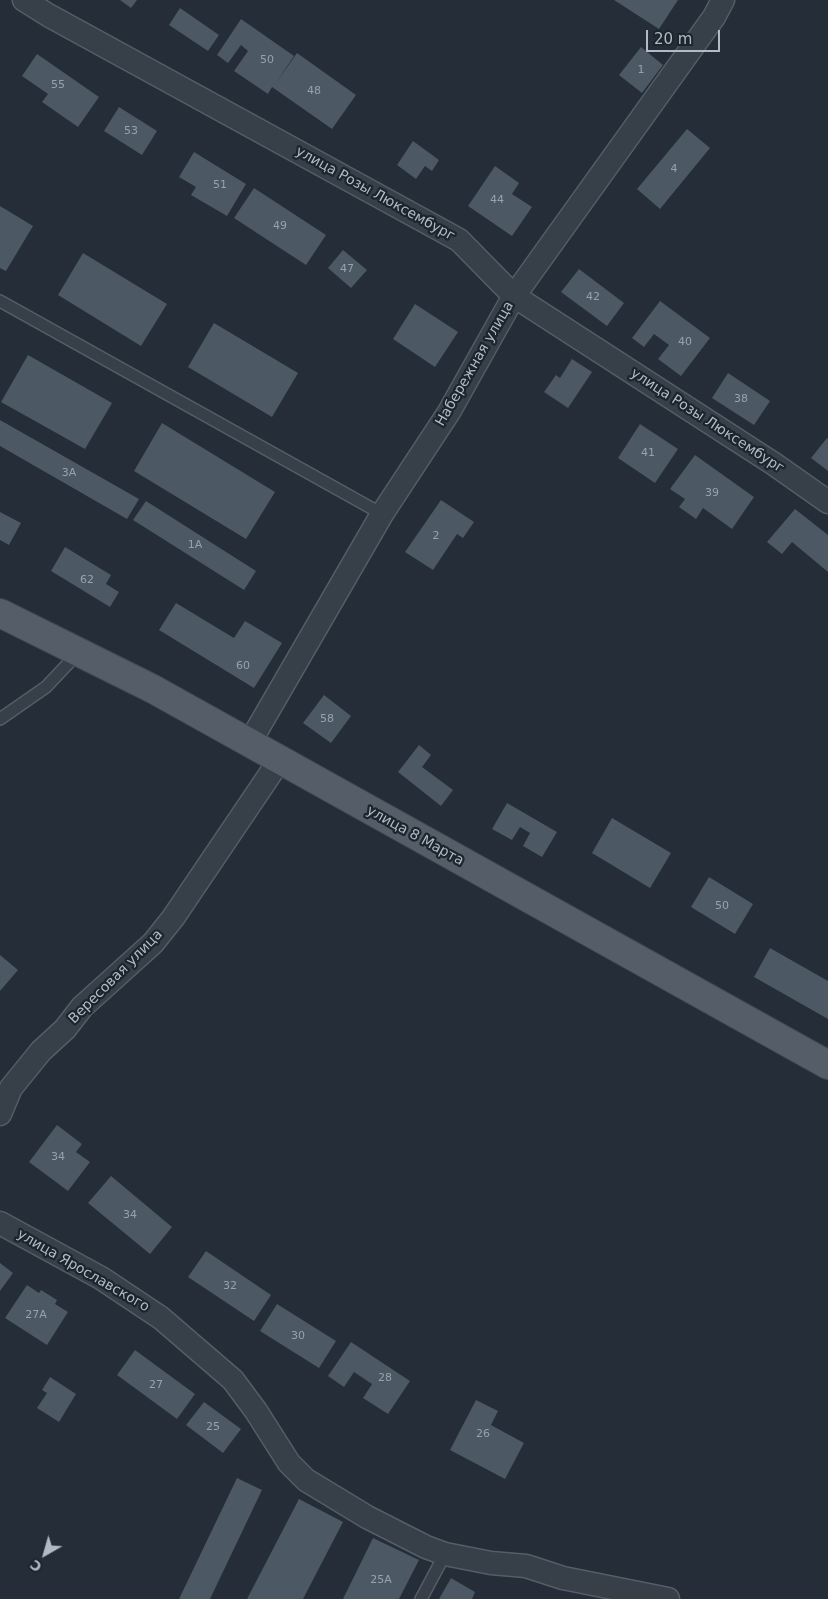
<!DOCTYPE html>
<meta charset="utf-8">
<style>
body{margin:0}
#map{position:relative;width:828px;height:1599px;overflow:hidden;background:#242d38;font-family:"DejaVu Sans",sans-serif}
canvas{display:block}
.north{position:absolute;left:20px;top:1529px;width:50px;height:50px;-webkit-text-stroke:4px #1c242d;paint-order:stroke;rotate:218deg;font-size:14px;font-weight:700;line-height:20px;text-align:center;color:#b2bac4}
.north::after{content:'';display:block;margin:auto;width:18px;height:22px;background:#b2bac4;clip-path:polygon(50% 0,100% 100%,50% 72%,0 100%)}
.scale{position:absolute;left:646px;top:30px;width:74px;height:22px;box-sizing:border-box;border:2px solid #b2bac4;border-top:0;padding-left:6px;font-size:15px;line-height:18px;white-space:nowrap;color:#b2bac4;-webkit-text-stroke:4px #1c242d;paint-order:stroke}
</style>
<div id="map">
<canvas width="828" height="1599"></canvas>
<div class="north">С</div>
<div class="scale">20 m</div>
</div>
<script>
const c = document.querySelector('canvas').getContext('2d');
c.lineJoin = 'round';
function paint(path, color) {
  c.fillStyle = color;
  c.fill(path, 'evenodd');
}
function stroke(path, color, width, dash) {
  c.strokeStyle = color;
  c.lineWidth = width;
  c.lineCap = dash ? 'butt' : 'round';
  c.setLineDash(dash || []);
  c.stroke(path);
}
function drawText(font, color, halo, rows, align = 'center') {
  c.font = font + ' "DejaVu Sans",sans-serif';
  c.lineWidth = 4.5;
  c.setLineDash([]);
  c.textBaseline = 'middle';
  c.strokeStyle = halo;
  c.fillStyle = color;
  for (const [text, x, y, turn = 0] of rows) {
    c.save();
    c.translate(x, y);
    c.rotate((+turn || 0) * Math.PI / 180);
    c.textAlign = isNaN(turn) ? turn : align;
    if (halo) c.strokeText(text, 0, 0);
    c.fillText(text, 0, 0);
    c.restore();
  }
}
paint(new Path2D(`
 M120 0H137L131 8Z
 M614 0H678L659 29Z
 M180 8 219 35 208 51 169 25Z
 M241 19 294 56 276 83 297 53 356 95 332 129 272 87 268 94 234 71 248 51 241 45 228 63 217 55Z
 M641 47 663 65 642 93 619 75Z
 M37 54 99 97 78 127 42 102 48 94 22 76Z
 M119 107 157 131 142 155 104 131Z
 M687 129 710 148 660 209 637 189Z
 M413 141 439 160 432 171 425 166 416 179 397 165Z
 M194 152 246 184 227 216 191 195 196 187 179 177Z
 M495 166 519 183 512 194 532 207 512 236 468 206Z
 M254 188 326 235 306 265 234 218Z
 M0 206 33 226 6 271 0 268Z
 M343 250 367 270 351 288 328 268Z
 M83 253 167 304 141 346 58 295Z
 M579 269 624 303 607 326 561 292Z
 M660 301 710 338 681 376 658 359 669 345 654 334 644 347 632 338Z
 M415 304 458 332 435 367 393 339Z
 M214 323 298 373 272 417 188 367Z
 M28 355 112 403 85 449 1 402Z
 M572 359 592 372 568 408 544 392 556 375 560 378Z
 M728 373 770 401 754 425 712 398Z
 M0 420 139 499 127 519 0 446Z
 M162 423 275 492 246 539 134 471Z
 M640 424 678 449 655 483 618 458Z
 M827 438 828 439V471L811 458Z
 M695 455 754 497 732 529 703 508 696 519 679 507 685 499 670 489Z
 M441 500 474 522 463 538 457 534 433 570 405 552Z
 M146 501 256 571 244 590 133 520Z
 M795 509 828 535V572L792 542 782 554 767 542Z
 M0 512 21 523 9 545 0 540Z
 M65 547 111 575 106 584 119 592 110 607 51 571Z
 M176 603 234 638 245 621 282 643 254 688 159 630Z
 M324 695 351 716 331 743 303 723Z
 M419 745 431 755 422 767 453 790 441 806 398 772Z
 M507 803 557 832 542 857 523 846 530 833 520 827 512 840 492 829Z
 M612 818 671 853 650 888 592 853Z
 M709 877 753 904 735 934 691 907Z
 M770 948 828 981V1019L754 977Z
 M0 955 18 970 0 991Z
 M57 1125 82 1144 76 1152 90 1162 68 1191 29 1162Z
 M111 1176 172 1227 150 1254 88 1203Z
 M206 1251 271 1295 254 1321 188 1277Z
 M0 1263 13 1273 0 1291Z
 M27 1285 39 1293 41 1290 57 1300 55 1304 68 1312 47 1345 5 1318Z
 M277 1304 336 1341 319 1368 260 1331Z
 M351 1342 410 1381 388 1414 363 1398 372 1384 354 1372 344 1387 328 1376Z
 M135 1350 195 1394 177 1419 117 1375Z
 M50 1377 76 1394 59 1422 37 1408 47 1393 42 1390Z
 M476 1400 498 1411 491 1425 524 1443 505 1479 450 1450Z
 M204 1402 241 1429 223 1453 186 1425Z
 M237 1478 262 1490 210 1599H179Z
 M299 1499 343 1522 303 1599H247Z
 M373 1538 419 1560 399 1599H343Z
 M451 1578 475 1592 472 1599H439Z`), '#4c5863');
const lane = new Path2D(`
 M0 301 382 514
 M0 719 46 687 79 652
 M421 1599 445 1554`);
const street = new Path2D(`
 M24 0 48 15 459 240 514 296 774 464 828 502
 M250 742 382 514 449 412 514 296 714 17 723 0
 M0 1114 11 1088 41 1051 65 1029 82 1007 153 943 173 918 279 761
 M0 1223 101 1278 161 1318 233 1380 256 1411 289 1463 306 1480 367 1517 426 1547 445 1554 491 1563 526 1566 563 1578 668 1599`);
const primary = new Path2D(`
 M0 613 153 689 828 1065`);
stroke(lane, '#555d66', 14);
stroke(street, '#555d66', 25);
stroke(primary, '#404851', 30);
stroke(lane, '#373f49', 11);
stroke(street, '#373f49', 22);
stroke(primary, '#555e68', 28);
drawText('11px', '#98a2ac', null, [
 ["50",267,60],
 ["1",641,70],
 ["55",58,85],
 ["48",314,91],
 ["53",131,131],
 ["4",674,169],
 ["51",220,185],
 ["44",497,200],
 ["49",280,226],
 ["47",347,269],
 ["42",593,297],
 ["40",685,342],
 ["38",741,399],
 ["41",648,453],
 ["3А",69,473],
 ["39",712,493],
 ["2",436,536],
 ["1А",195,545],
 ["62",87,580],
 ["60",243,666],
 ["58",327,719],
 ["50",722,906],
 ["34",58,1157],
 ["34",130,1215],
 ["32",230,1286],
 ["27А",36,1315],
 ["30",298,1336],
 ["28",385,1378],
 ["27",156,1385],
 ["25",213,1427],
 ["26",483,1434],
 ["25А",381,1580]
]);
drawText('14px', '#b2bac4', '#1c242d', [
 ["улица Розы Люксембург",375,194,29],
 ["Набережная улица",475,364,-60],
 ["улица Розы Люксембург",707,421,33],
 ["улица 8 Марта",415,836,29],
 ["Вересовая улица",116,977,-45],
 ["улица Ярославского",83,1271,30]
]);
</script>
